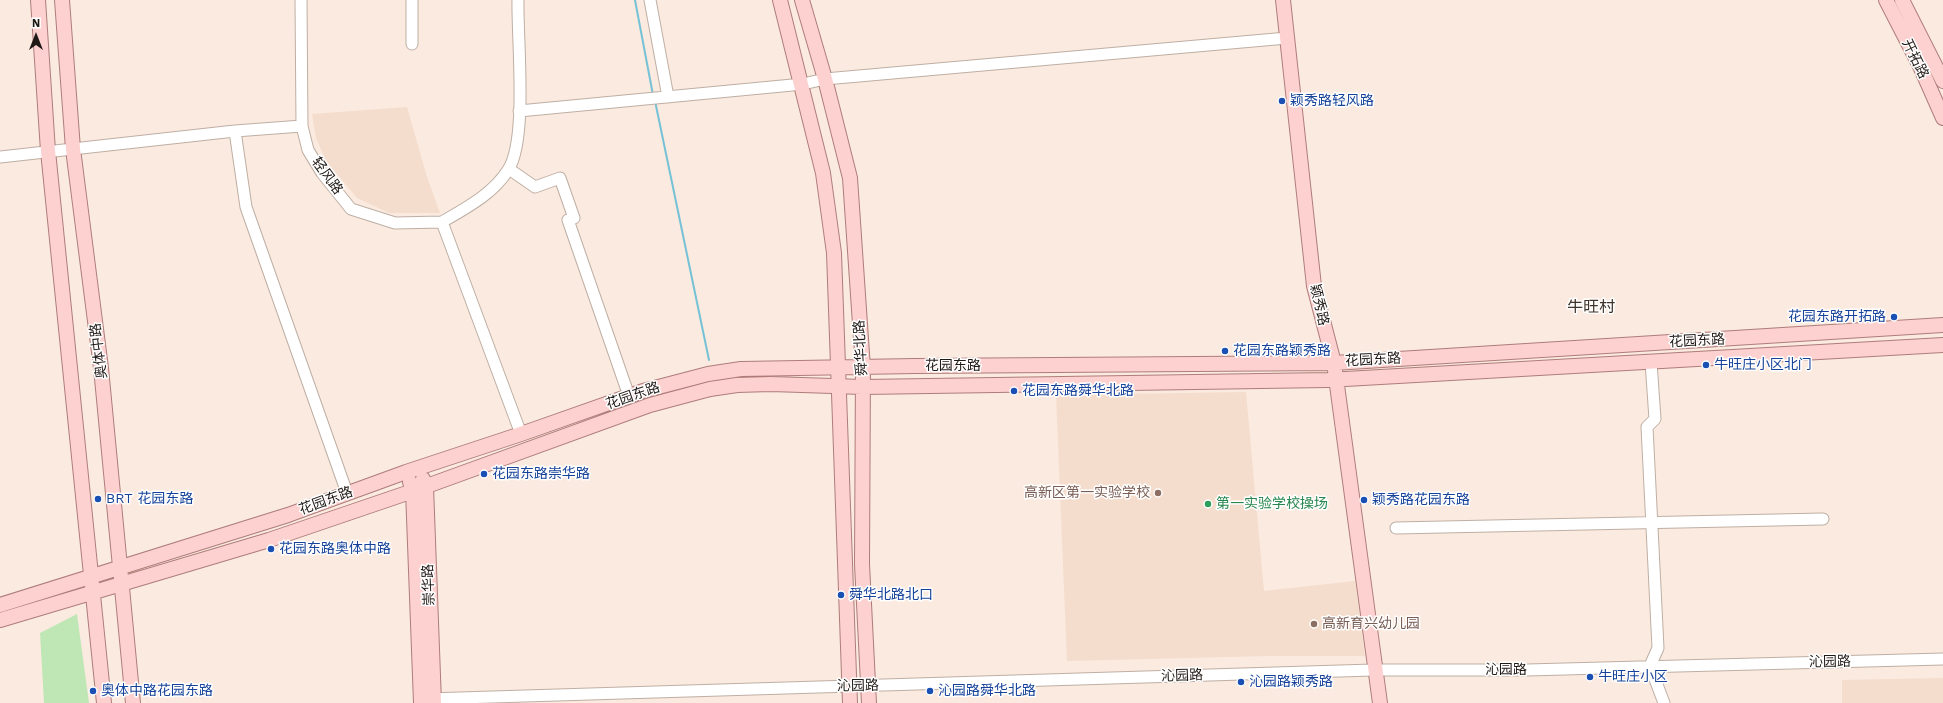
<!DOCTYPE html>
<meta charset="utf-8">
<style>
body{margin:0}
#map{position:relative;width:1943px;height:703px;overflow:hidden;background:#fbeadf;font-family:"Work Sans",sans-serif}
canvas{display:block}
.north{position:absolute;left:16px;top:16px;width:40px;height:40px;-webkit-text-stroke:3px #fff;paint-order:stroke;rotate:0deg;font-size:11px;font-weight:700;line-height:16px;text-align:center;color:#201a16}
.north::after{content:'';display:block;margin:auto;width:14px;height:18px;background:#201a16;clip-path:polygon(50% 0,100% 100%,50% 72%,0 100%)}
</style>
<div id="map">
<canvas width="1943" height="703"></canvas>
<div class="north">N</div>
</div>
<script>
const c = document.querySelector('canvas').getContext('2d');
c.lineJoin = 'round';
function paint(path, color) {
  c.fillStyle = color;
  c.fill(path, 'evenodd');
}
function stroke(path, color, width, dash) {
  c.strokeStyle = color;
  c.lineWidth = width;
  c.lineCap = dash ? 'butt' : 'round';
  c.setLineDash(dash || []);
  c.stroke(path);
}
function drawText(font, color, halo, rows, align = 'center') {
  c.font = font + ' "Work Sans","Noto Sans SC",sans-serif';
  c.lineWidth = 3;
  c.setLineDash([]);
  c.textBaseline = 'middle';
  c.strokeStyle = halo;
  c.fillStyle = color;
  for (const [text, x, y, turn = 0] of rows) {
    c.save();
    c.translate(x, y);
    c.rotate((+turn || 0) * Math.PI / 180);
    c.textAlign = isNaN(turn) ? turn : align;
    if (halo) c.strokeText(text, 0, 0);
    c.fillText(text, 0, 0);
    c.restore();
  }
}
paint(new Path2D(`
 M407 107 427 177 440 213H389L357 198 326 161 316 138 312 114Z
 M1246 392 1264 591 1355 581 1365 656H1269L1067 661 1056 395Z
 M1943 678V703H1842V680Z`), '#f4ddcd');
paint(new Path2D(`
 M77 614 89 703H44L40 633Z`), '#bfe7b6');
stroke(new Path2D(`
 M635 0 653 95
 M655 101 709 360`), '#75c2d6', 2);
const minor = new Path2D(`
 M301 0 302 126
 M412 0V44
 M650 0 668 97
 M519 111 803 84 825 79 1287 38
 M235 131 246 207 347 493
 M0 157 235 131 302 126 308 150 322 173 351 209 395 223 442 222 521 434
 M509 169 535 187 560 178 574 218 568 220 629 396
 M442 222C466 208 493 194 508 170 528 140 517 39 518 0
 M1396 528 1823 519
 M1650 666 1658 648 1647 427 1655 419 1651 362
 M1650 666 1664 703
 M427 699 1373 670H1527L1943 659`);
const major = new Path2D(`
 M38 0 48 151 104 703
 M62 0 73 149 101 368 133 703
 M780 0 823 173 834 253 850 703
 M802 0 825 79 850 178 863 368 862 564 869 703
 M1283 0 1314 286 1334 363 1380 703
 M1886 0 1920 66 1943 118
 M1902 0 1943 81
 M423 479 426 486 434 703
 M410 482 413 491 421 703
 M0 605 288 515 406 472 521 434 643 391 708 374 741 369 915 366 1334 363 1943 325
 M0 620 269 540 413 491 650 405 710 389 737 385 771 384 863 387 1328 380 1943 345`);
stroke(minor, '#beafa4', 13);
stroke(major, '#ae7d7a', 16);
stroke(minor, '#fff', 11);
stroke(major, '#fcd1d0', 14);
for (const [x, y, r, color] of [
 [1282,101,4,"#1a4fb4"],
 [1894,317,4,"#1a4fb4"],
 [1225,351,4,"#1a4fb4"],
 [1706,365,4,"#1a4fb4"],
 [1014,391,4,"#1a4fb4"],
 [484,474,4,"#1a4fb4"],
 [1158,493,4,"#8d6e63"],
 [98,499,4,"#1a4fb4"],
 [1364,500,4,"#1a4fb4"],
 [1208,504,4,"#2e9e5b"],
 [271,549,4,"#1a4fb4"],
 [841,595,4,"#1a4fb4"],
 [1314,624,4,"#8d6e63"],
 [1590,677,4,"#1a4fb4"],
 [1241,682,4,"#1a4fb4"],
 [93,691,4,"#1a4fb4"],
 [930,691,4,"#1a4fb4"]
]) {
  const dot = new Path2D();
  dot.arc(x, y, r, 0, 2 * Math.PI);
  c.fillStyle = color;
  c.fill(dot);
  stroke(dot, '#fff', 1.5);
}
drawText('14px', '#201a16', '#fff', [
 ["开拓路",1915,59,64],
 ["轻风路",327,176,54],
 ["颖秀路",1319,305,77],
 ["花园东路",1697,341,-3],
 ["舜华北路",861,348,-93],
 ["奥体中路",99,351,-97],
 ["花园东路",1373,360,-3],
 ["花园东路",953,366],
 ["花园东路",633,396,-19],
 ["花园东路",326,501,-20],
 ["崇华路",429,585,-92],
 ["沁园路",1830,662,-1],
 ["沁园路",1506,670],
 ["沁园路",1182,676,-2],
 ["沁园路",858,686,-1]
]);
drawText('14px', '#164399', '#fff', [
 ["颖秀路轻风路",1290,101],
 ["花园东路开拓路",1886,317,"right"],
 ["花园东路颖秀路",1233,351],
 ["牛旺庄小区北门",1714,365],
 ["花园东路舜华北路",1022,391],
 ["花园东路崇华路",492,474],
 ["BRT 花园东路",106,499],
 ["颖秀路花园东路",1372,500],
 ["花园东路奥体中路",279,549],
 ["舜华北路北口",849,595],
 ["牛旺庄小区",1598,677],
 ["沁园路颖秀路",1249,682],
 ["奥体中路花园东路",101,691],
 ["沁园路舜华北路",938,691]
], 'left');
drawText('14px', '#785e54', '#fff', [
 ["高新区第一实验学校",1150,493],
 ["高新育兴幼儿园",1322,624,"left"]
], 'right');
drawText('14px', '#27864d', '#fff', [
 ["第一实验学校操场",1216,504]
], 'left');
drawText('16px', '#3f332a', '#fff', [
 ["牛旺村",1591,307]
]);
</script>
